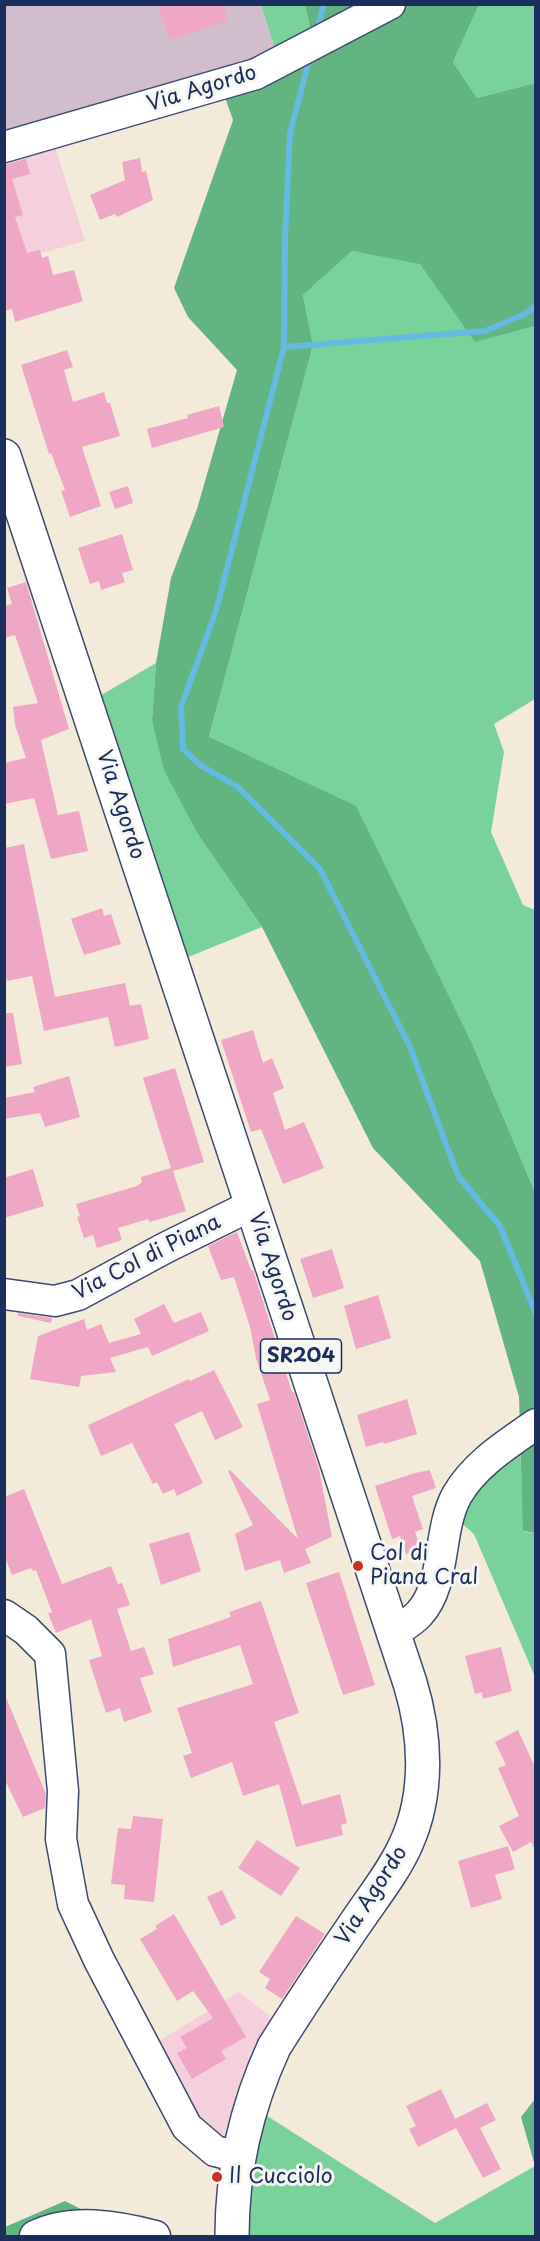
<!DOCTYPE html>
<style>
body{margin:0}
#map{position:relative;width:540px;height:2241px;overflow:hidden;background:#f4ead9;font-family:"Playpen Sans",sans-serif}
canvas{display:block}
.frame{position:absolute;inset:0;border:6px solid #1b2f5e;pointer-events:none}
</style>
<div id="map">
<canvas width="540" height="2241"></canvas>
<div class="frame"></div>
</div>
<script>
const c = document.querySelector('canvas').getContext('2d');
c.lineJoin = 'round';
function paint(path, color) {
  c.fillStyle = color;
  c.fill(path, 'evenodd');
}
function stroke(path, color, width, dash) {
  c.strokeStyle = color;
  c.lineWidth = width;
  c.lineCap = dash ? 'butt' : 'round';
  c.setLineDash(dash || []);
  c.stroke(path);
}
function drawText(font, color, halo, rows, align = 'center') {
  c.font = font + ' "Playpen Sans",sans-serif';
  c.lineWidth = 6;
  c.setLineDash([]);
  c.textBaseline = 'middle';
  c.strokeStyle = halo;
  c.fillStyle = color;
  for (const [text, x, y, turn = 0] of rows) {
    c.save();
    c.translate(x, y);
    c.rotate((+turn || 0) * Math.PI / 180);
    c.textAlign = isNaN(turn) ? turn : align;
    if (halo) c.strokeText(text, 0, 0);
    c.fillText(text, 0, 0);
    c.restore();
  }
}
paint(new Path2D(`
 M49 128 85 241 5 263V141Z
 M239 1992 288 2031 246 2167 177 2139 136 2055Z`), '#f5cfdb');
paint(new Path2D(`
 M5 5H261L276 52 5 141Z`), '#d1bdcc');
paint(new Path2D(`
 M261 5H305L311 31 276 52Z
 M479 5H535V83L477 98 453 62Z
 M352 251 420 263 475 341 535 326V699L494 724 504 752 491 832 523 905 535 910V1192L474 1048 209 737 313 345 303 295Z
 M156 663 152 720 199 836 262 927 181 960 93 700Z
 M519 1421 524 1532 535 1533V1677L474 1534 445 1509Z
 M250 2105 435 2223 535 2166V2236H239Z`), '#79d299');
paint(new Path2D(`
 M305 5H479L453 62 477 98 535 83V326L475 342 420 264 352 251 303 295 313 345 209 737 356 806 474 1048 535 1192V1533L523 1531 519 1397 480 1261 373 1148 262 927 199 836 164 770 152 720 156 663 171 578 197 509 237 370 188 317 174 288 233 120 218 78 311 31Z
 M535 2099V2166L521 2117Z
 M65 2201 128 2233 82 2236H5V2227Z`), '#62b481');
stroke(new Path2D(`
 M317 30 324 4
 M310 57 290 133 285 239 284 347 216 611 181 707 183 749 200 765 238 787 320 869 410 1047 458 1176 500 1226 536 1314
 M284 347 485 331 523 315 536 306`), '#64bae0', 6);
paint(new Path2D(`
 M158 4H223L228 20 170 40Z
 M140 158 142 172 146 171 153 200 117 217 115 214 100 220 90 195 125 180 122 162Z
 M26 159 30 174 12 179 23 215 15 217 27 253 40 250 42 258 48 256 53 275 74 270 83 301 15 322 12 309 4 311V165Z
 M67 350 73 367 64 370 73 402 104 392 107 403H110L120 436 82 447 101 506 70 517 61 491 65 490 51 453 49 454 21 365Z
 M219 406 224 427 152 448 147 429 188 418 187 415Z
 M128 486 133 503 115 509 109 492Z
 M122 534 133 570 122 573 125 582 101 590 99 581 90 584 78 548Z
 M26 582 69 729 41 740 58 815 79 811 88 851 51 859 34 798 4 804V763L26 758 15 725 13 707 38 703 15 635 4 638V606L12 604 7 588Z
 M24 844 55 997 125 983 130 1006 141 1004 149 1039 115 1047 108 1017 44 1031 32 976 7 981 4 969V848Z
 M102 908 104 916 111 914 121 944 84 955 71 919Z
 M4 1013H13L22 1064 4 1067Z
 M253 1030 263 1063 272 1058 284 1088 273 1093 285 1130 304 1122 324 1168 283 1184 261 1129 251 1132 221 1040Z
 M175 1068 204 1162 173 1171 186 1211 150 1222 148 1219 118 1228 122 1240 97 1248 93 1235 84 1238 77 1217 80 1216 76 1204 137 1186 142 1182 141 1177 171 1168 143 1078Z
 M69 1076 80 1117 45 1127 40 1113 4 1119V1098L35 1092 33 1087Z
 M33 1169 44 1206 4 1218V1178Z
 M237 1232 251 1270H253L292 1392H294L319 1469 332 1537 305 1549 311 1563 284 1573 280 1560 245 1571 235 1534 253 1525 228 1471 230 1470 298 1539 257 1404 270 1400 256 1358 250 1327 234 1277 221 1280 208 1246Z
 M332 1249 344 1288 313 1298 300 1259Z
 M378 1295 391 1338 356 1349 344 1306Z
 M164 1304 174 1323 201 1312 209 1331 152 1356 148 1347 110 1358 116 1372 81 1376 79 1387 30 1379 38 1336 84 1319 87 1330 101 1324 109 1343 141 1334 134 1319Z
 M18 1313 52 1318 51 1323 18 1316Z
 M214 1370 243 1427 215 1440 202 1411 174 1424 203 1483 177 1496 174 1489 163 1494 157 1482 153 1484 132 1443 101 1456 88 1425 189 1379 190 1381Z
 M407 1399 417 1434 384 1444 383 1442 366 1447 357 1415Z
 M430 1470 436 1488 412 1496 423 1529 415 1532 421 1550 406 1554 400 1536 392 1539 375 1486 415 1473Z
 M24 1489 62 1584 111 1566 118 1584 122 1583 130 1605 117 1609 131 1651 144 1647 154 1674 140 1678 152 1712 124 1722 120 1708 106 1713 89 1660 102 1656 91 1619 56 1633 48 1613 52 1612 36 1570 33 1571 31 1568 12 1575 4 1555V1497Z
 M189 1532 201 1571 161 1585 149 1544Z
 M339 1572 375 1685 343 1695 306 1583Z
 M261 1601 299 1713 274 1722 302 1805 340 1794 347 1823 341 1825 343 1835 296 1847 279 1784 243 1796 232 1762 191 1778 183 1756 192 1753 177 1708 253 1684 240 1645 173 1667 168 1639 231 1617 229 1612Z
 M501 1647 512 1691 483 1699 482 1692 475 1694 465 1656Z
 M5 1695 46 1794 45 1808 23 1817 4 1778Z
 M518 1730 536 1769V1852L531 1842 513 1852 499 1826 519 1816 498 1768 506 1765 495 1742Z
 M133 1816 163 1819 154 1902 124 1899 125 1885 111 1884 118 1828 131 1829Z
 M257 1840 300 1868 281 1896 238 1868Z
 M508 1846 515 1869 495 1875 502 1899 471 1908 458 1861Z
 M222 1890 236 1918 221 1926 207 1897Z
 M174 1914 246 2037 221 2051 226 2059 192 2079 177 2053 187 2048 180 2037 213 2018 193 1991 177 2001 140 1939 157 1929 155 1926Z
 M296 1916 325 1934 282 1999 265 1988 270 1979 259 1972Z
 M441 2089 455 2119 487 2103 496 2120 480 2128 501 2169 483 2178 456 2128 418 2147 409 2129 416 2126 406 2106Z`), '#efa7c5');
const minor = new Path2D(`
 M4 147 256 74 390 4
 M4 1294 55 1301 78 1295 165 1248 252 1205
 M4 1615 26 1630 50 1654 63 1791 61 1839 73 1904 99 1960 187 2127 215 2151 239 2157
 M393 1633C402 1627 412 1622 419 1614 447 1584 437 1531 457 1495 475 1464 506 1445 536 1424
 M35 2236C72 2218 117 2226 155 2236`);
const major = new Path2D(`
 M4 456 410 1683C426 1735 429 1794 406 1844 394 1871 374 1896 357 1921 329 1962 301 2004 274 2047 246 2108 232 2169 232 2236`);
stroke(minor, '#3c4b70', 33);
stroke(major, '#3c4b70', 36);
stroke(minor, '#fff', 30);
stroke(major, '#fff', 33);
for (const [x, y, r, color] of [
 [358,1566,6,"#c8321e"],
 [217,2177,6,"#c8321e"]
]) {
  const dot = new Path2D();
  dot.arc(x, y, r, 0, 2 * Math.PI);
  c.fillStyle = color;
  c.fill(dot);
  stroke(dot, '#f6f6f2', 2);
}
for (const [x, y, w] of [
 [301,1356,81]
]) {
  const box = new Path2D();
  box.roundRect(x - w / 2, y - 17, w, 34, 4.5);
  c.fillStyle = '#f6f6f2';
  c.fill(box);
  stroke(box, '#1b2f5e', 1.5);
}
drawText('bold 20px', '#1b2f5e', null, [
 ["SR204",301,1356]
]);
drawText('21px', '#1b2f5e', '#f6f6f2', [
 ["Via Agordo",202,89,-17],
 ["Via Agordo",120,805,72],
 ["Via Col di Piana",147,1258,-27],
 ["Via Agordo",272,1267,72],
 ["Via Agordo",372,1896,-57]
]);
drawText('21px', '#1b2f5e', '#f6f6f2', [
 ["Col di",370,1554],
 ["Piana Cral",370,1578],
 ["Il Cucciolo",229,2177]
], 'left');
</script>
